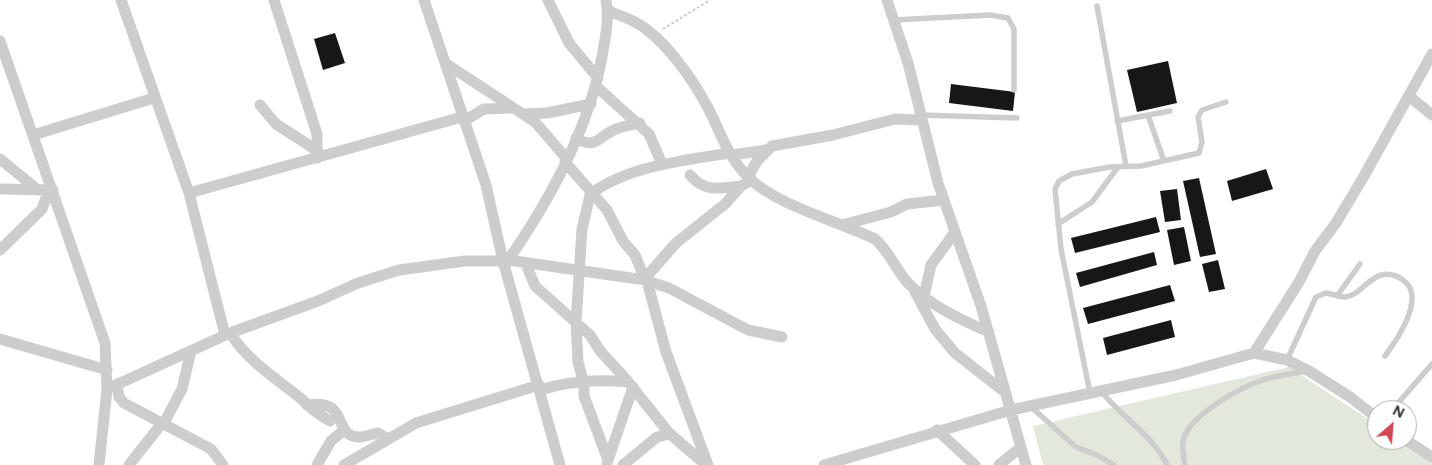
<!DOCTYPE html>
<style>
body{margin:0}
#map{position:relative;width:1432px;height:465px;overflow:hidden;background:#fff;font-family:Figtree,sans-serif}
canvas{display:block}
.north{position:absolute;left:1367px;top:400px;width:50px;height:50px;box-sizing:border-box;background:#fff;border:1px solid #acacac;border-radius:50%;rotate:27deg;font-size:14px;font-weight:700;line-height:20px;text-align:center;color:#303030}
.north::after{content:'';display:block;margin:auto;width:18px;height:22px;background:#d14853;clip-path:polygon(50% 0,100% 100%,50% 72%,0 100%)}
</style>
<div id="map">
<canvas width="1432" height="465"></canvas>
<div class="north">N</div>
</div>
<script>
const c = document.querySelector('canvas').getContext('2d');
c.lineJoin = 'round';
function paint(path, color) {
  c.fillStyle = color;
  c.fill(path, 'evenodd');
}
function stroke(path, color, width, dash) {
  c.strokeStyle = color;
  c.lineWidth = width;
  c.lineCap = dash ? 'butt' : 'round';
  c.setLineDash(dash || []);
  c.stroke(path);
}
paint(new Path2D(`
 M1289 367 1377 425V440H1400L1432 462V465H1043L1033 426Z`), '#e3e8dc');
paint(new Path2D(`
 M335 33 345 63 323 70 314 39Z
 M1168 61 1177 103 1137 112 1127 70Z
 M951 84 1015 92 1013 111 949 103Z
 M1266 169 1273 189 1232 201 1227 181Z
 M1199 178 1216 254 1200 257 1183 181Z
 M1177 189 1181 220 1165 222 1160 191Z
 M1156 217 1160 232 1075 253 1071 238Z
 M1184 227 1191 261 1174 265 1167 230Z
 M1154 252 1157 265 1080 287 1076 273Z
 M1218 260 1225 289 1209 292 1202 264Z
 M1170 285 1175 301 1088 324 1083 308Z
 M1171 320 1175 337 1107 355 1103 338Z`), '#171717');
stroke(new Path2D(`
 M663 29 710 0`), '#c7c7c7', 2, [2.5, 2.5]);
stroke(new Path2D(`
 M1097 6 1126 166
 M894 20 990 15 1008 18 1014 29V90
 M920 115 1017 118
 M1148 115 1164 161
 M1117 121 1170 111
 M1058 224 1092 202 1118 167
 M1337 296 1360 264
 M1287 360 1316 297 1326 293C1333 294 1339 297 1345 297 1359 296 1367 279 1381 275 1390 273 1396 275 1403 280 1427 296 1397 340 1385 356
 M1101 391C1122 418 1152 434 1167 465
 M1090 393 1061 249 1055 189 1059 181 1072 174 1110 167 1141 166 1199 153 1202 142 1198 117 1202 110 1226 102
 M1030 406 1076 447 1097 455 1114 465
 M1392 410 1432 364
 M1185 465C1184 458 1182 449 1183 442 1186 417 1241 387 1263 380 1277 375 1292 374 1305 371`), '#cdcdcd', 5.5);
stroke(new Path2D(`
 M121 0 189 193 225 335
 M274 0 317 134V158
 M424 0 486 185 503 261 560 465
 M548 0 569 43 598 78
 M887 0 908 63 938 183 981 306 1026 465
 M608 11C621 16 635 20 646 29 673 49 700 90 714 120 723 140 732 162 749 178 778 206 838 221 875 239 889 251 896 270 908 283 929 305 961 320 989 332
 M0 41 105 343 107 389 99 465
 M445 63 535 122 567 159
 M597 87 649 134 662 164
 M1409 96 1432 115
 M260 105 276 124 318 151
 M524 114 547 113 591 104
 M464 121 484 109 511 108
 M33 135 154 98
 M576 138C596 149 596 139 612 131 620 126 630 125 640 123
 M731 155 767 150
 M0 159 38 190
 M565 162 607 210 623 241 635 255 644 277
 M690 175C705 193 720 188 741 186
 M748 177 757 161 772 146 833 135 895 119 921 120
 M0 189 53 190
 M591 191 582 229 576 322 578 362 584 384V396L608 460
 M189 193 462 117
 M592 193C629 166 685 160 730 153
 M842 225 891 212 907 204 944 200
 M0 250 42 209 49 190
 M508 260 638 279 647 276 676 243 725 204 741 186 752 180
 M526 264 535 286 590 335 601 352 625 378 669 433 706 465
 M504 266C550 201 592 125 604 45 607 30 609 16 606 0
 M641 279 669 288 748 330 782 337
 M647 281 666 352 708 465
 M915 292 935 329 955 353 1006 393
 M924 296 931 265 955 232
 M230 333C248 361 274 377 299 397 312 408 313 412 330 421
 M0 339 107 370
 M1254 353 1299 282 1315 251 1336 223 1364 176 1432 54
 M117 384 119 397 124 403 211 449 223 465
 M107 389 230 333 318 301 358 283 399 270 465 261H503
 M540 390C568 381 599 379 628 382
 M307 405C351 398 331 436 359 437 365 437 372 434 378 433L388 439
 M164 423 182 389 191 351
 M937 430 975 465
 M1406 440 1432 457
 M607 463 633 387
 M129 465 163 422
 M317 465 331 441 344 430
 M344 465 416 423 539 385
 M623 465 657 437 670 434
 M824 465 1011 410 1176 375 1254 353 1287 360 1309 371 1350 397 1377 418
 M999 465 1021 447`), '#cdcdcd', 11);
</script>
